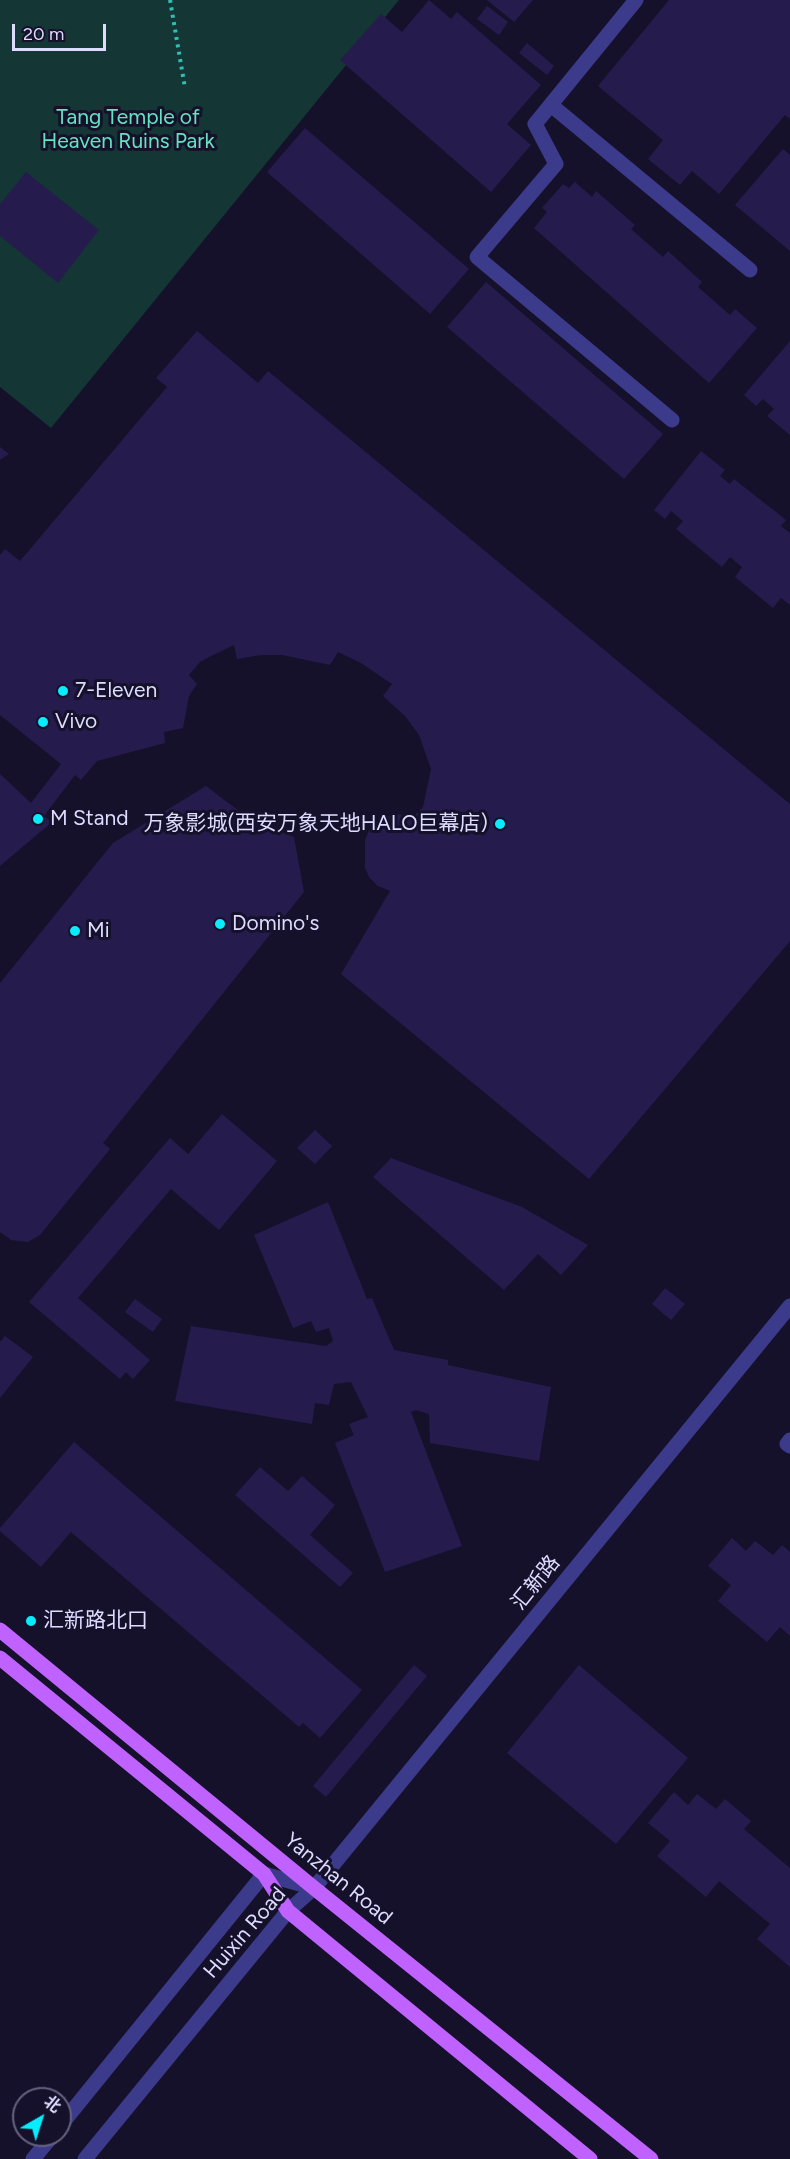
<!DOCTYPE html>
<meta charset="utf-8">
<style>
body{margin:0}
#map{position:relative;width:790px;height:2159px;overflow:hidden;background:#15112b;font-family:Figtree,"Noto Sans SC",sans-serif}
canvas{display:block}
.north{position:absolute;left:12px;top:2087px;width:60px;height:60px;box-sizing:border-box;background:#15112b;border:2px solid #656280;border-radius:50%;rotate:39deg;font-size:16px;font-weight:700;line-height:24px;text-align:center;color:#dedbff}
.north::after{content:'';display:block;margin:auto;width:21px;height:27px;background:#07edff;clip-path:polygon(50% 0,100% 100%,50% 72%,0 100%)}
.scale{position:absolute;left:12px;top:24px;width:94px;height:27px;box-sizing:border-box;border:3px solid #dedbff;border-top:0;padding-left:8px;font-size:18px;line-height:21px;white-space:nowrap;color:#dedbff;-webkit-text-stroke:4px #15112b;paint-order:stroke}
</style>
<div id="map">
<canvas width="790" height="2159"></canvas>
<div class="north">北</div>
<div class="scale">20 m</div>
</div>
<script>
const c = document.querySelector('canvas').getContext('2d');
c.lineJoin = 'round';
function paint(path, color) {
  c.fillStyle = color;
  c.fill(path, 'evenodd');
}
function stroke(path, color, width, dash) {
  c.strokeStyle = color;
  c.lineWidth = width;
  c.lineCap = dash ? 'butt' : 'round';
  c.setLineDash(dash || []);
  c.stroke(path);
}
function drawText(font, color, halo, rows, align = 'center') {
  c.font = font + ' Figtree,"Noto Sans SC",sans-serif';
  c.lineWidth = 6;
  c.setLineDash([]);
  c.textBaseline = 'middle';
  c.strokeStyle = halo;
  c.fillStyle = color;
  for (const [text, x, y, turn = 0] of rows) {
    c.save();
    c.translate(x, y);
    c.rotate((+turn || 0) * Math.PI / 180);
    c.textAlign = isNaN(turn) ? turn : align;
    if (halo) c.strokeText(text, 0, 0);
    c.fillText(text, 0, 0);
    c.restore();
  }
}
paint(new Path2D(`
 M0 0H399L51 428 0 387Z`), '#143634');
paint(new Path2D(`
 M429 0 451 19 457 12 541 85 507 124 531 145 491 192 340 60 381 14 402 32Z
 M487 0H533L514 22Z
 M669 0H790V119L785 115 719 194 692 171 680 185 648 159 663 140 598 86Z
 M487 6 508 22 499 35 477 19Z
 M527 43 554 66 547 75 519 53Z
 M305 128 469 269 430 314 267 172Z
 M783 149 790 155V251L735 205Z
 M26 172 99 230 58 283 0 236V204Z
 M575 182 592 197 596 191 635 225 631 229 663 257 668 251 702 282 698 287 730 315 735 309 757 328 709 383 534 228 547 212 542 208 563 184 569 188Z
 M486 282 663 434 624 479 447 327Z
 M197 331 258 383 268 371 790 804V941L589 1179 341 974 390 891 378 886 369 877 365 868V840L371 826 379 820 395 814 414 816 423 807 431 769 419 735 406 717 383 696 392 684 361 663 338 652 330 665 282 655H261L237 659 234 645 213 655 200 662 189 675 197 684 189 696 183 728 164 732 165 743 97 761 81 780 75 775 44 816 52 822 0 866V774L31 803 61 764 0 715V555L5 549 20 561 167 387 156 378Z
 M790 341V435L767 416 774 409 763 399 756 406 744 395Z
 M0 447 9 454 0 460Z
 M701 451 725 470 720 476 730 484 734 479 786 520 781 526 790 533V605L781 598 773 608 735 577 742 567 730 557 722 567 676 529 683 521 671 511 665 519 654 510Z
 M206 786 252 821 294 837 304 892 103 1143 110 1149 40 1235 28 1242 11 1240 0 1232V983L113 843Z
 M222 1114 277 1161 219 1230 171 1189 78 1298 150 1360 133 1379 126 1372 120 1379 29 1302 170 1138 188 1154Z
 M315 1130 332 1146 315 1164 297 1148Z
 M391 1158 522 1207 588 1245 561 1275 538 1254 504 1290 373 1177Z
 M328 1202 367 1299 372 1298 394 1350 448 1360V1365L551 1387 539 1461 430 1443 429 1414 416 1410 411 1412 462 1546 385 1572 335 1443 354 1435 349 1424 368 1417 351 1382 334 1384 329 1405 315 1403 312 1424 175 1401 191 1326 326 1346 333 1341 329 1328 316 1332 311 1321 293 1328 254 1235Z
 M665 1288 685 1304 671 1320 652 1304Z
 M135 1299 162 1319 153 1332 125 1312Z
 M5 1336 33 1357 0 1398V1342Z
 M74 1442 362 1690 320 1738 303 1723 299 1727 71 1532 41 1567 0 1531V1528Z
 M260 1467 288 1491 302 1476 335 1505 310 1535 353 1573 340 1587 235 1495Z
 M732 1538 746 1551 755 1541 773 1555 782 1545 790 1552V1636L780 1627 767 1642 718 1601 731 1585 708 1566Z
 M414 1665 427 1676 326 1797 313 1786Z
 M579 1665 688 1758 616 1844 507 1753Z
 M674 1792 688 1805 697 1794 716 1809 725 1799 751 1821 744 1829 790 1868V1967L757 1939 770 1924 719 1881 706 1897 657 1856 670 1841 648 1823Z`), '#251c4d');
stroke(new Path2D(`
 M170 0 185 88`), '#2fbfb3', 4, [3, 4.5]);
stroke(new Path2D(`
 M636 0 535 124 556 164 477 257 672 420
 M551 105 750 270
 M790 1440 787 1444 790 1446
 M60 2126 264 1874 314 1888
 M33 2159 53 2135
 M85 2159 288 1911 314 1888 790 1306`), '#3c3b8b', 15);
stroke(new Path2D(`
 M0 1630 314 1888 651 2159
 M0 1658 264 1874 288 1911 590 2159`), '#c062ff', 15);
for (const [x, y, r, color] of [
 [63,691,6,"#07edff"],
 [43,722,6,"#07edff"],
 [38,819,6,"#07edff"],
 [500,824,6,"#07edff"],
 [220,924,6,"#07edff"],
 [75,931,6,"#07edff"],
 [31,1621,6,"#07edff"]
]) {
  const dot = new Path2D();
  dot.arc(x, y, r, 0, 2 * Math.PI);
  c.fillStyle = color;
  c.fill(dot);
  stroke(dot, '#15112b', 2);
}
drawText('21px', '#64e3c0', '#15112b', [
 ["Tang Temple of",128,118],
 ["Heaven Ruins Park",128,142]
]);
drawText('21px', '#dedbff', '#15112b', [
 ["7-Eleven",75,691],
 ["Vivo",55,722],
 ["M Stand",50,819],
 ["万象影城(西安万象天地HALO巨幕店)",488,824,"right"],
 ["Domino's",232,924],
 ["Mi",87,931],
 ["汇新路北口",43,1621]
], 'left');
drawText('21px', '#dedbff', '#15112b', [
 ["汇新路",536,1583,-51],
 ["Yanzhan Road",338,1879,39],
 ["Huixin Road",245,1933,-49]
]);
</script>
